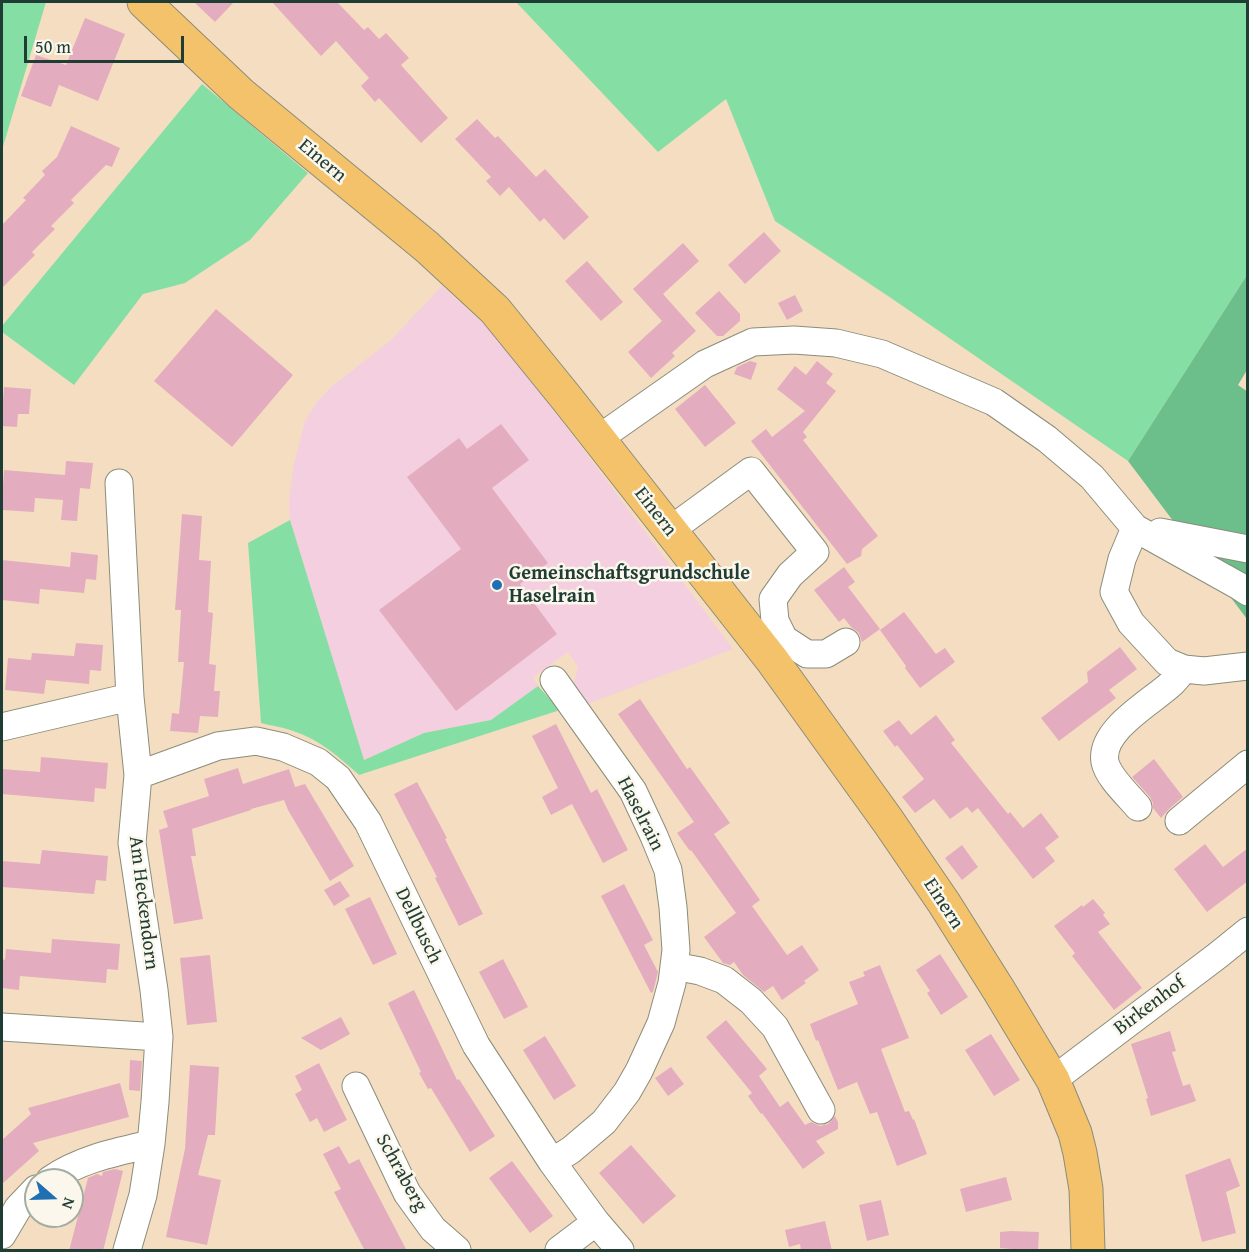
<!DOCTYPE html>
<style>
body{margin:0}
#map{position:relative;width:1249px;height:1252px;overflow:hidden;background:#f5ddc1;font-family:"Gentium Book Plus",serif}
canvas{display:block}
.frame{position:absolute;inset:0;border:3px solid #1f3d34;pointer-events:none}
.north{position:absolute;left:24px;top:1168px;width:60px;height:60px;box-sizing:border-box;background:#fbf7ec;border:2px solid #a3ada2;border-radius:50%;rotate:110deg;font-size:16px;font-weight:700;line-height:24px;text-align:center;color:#1f3d34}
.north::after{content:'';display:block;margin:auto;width:21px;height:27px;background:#1f6fb2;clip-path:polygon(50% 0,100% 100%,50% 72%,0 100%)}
.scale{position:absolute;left:24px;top:36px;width:160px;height:27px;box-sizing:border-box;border:3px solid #1f3d34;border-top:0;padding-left:8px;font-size:18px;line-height:21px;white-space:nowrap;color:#1f3d34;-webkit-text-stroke:4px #fbf7ec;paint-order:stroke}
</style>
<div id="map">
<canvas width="1249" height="1252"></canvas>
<div class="frame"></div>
<div class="north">N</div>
<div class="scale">50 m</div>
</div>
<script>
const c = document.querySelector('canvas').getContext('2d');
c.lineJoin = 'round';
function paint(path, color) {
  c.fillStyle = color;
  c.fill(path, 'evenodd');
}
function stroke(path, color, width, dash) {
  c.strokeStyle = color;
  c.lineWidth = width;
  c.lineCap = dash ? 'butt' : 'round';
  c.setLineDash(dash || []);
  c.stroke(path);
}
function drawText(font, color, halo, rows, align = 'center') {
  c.font = font + ' "Gentium Book Plus",serif';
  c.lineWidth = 5;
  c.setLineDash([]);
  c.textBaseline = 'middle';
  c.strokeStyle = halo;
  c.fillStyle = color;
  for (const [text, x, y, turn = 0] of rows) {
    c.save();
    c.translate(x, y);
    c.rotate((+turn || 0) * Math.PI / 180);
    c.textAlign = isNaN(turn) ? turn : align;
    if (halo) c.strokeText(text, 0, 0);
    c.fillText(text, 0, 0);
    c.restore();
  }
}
paint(new Path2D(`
 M442 286 489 329 525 372 733 649 587 704 573 687 578 667 568 652 533 677 538 686 491 720 424 733 363 760 290 520 289 499 294 464 305 421 316 403 331 387 390 341Z`), '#f3cfe0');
paint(new Path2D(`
 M2 2H46L2 150Z
 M516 2H1247V275L1128 461 891 298 775 221 726 99 658 152Z
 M202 84 308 173 250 240 185 283 143 294 74 385 2 332V326Z
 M290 520 364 760 424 733 491 720 538 686 560 710 359 775C339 757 319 739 293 731 283 727 272 726 261 723L248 543Z`), '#85dfa4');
paint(new Path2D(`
 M1247 275V370L1238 385 1248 392 1247 619 1128 461Z`), '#6cbe8a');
paint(new Path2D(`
 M194 2H234L215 22Z
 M272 2H337L364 30 368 27 379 39 386 33 409 58 401 65 448 118 421 143 379 98 375 102 361 86 369 78 336 41 321 56Z
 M85 18 125 34 98 101 59 85 51 107 21 96 36 55 66 65Z
 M477 119 495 138 498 136 536 177 545 169 589 217 564 240 544 218 540 222 509 187 500 196 486 181 491 177 455 139Z
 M71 126 120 148 112 167 106 165 71 200 74 203 51 226 55 229 32 252 35 255 2 288V225L26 200 23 198 45 175 42 171 57 157Z
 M764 232 781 251 745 284 728 265Z
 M683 243 699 261 663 294 696 331 672 353 675 356 651 378 628 352 662 321 633 289Z
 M587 261 623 302 601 321 565 281Z
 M719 291 740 314V321L723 336H717L695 313Z
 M795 295 803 311 787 320 778 303Z
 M216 309 293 375 232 447 154 381Z
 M750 361 757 363 751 380 734 374 737 367Z
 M817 361 833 374 826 383 836 391 803 432 807 437 803 440 878 536 862 549 861 556 847 564 751 441 766 429 772 437 805 411 777 389 795 366 806 375Z
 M705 385 736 423 705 447 675 409Z
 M4 387 31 389 29 414H18L17 427 2 426V400H3Z
 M501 424 529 460 492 488 548 563 520 584 557 634 456 711 379 610 461 549 407 477 459 438 467 449Z
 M66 461 93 463 90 489 80 488 77 521 61 520 63 500 35 498 34 512 2 510V485H3L4 470 65 475Z
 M182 514 202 516 199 560 211 561 208 612 213 613 209 664 216 665 214 691H220L218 717 200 716 198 733 170 731 172 713 179 714 184 662H178L181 610H175Z
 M71 552 98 555 96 580 86 579 84 593 40 589 39 604 2 600V560L70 567Z
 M844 567 855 582 848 587 880 629 862 642 859 633 851 627 844 618 839 622 814 590Z
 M904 612 936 654 945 648 955 662 920 688 905 668 906 666 880 630Z
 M76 643 103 645 101 671 90 670 89 684 46 680 44 694 5 690 8 658 31 660 32 653 74 656Z
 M1120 647 1137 669 1109 690 1116 698 1059 741 1041 718 1088 682 1087 672Z
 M640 699 687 769 690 767 730 823 714 834 760 900 752 906 787 955 802 945 819 970 804 981 806 983 782 1000 773 986 764 992 743 975 734 962 730 965 723 963 704 937 736 913 691 850 690 851 677 833 694 822 618 714Z
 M936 715 955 740 951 743 1008 814 1010 812 1023 828 1041 813 1059 837 1045 848 1055 861 1033 879 978 808 972 813 967 807 950 819 934 799 915 813 902 797 924 779 897 745 895 747 883 731 899 720 911 735Z
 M556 724 591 793 597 789 628 850 603 863 572 804 551 815 542 797 558 788 532 736Z
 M41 757 108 763 106 789 95 788 94 802 2 794V769L40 772Z
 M1154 759 1183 797 1169 809 1161 818 1153 808V803L1150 797 1132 777Z
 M238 768 243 784 289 769 295 787 305 784 354 866 330 881 288 810 284 800 251 809V810L192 829 196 856H191L203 919 174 924 159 830 168 827 163 811 209 796 204 779Z
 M417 782 447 838 445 839 483 914 459 926 435 878 437 877 394 794Z
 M1205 844 1223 867 1248 848V881L1207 912 1174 869Z
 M962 845 978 867 962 880 945 858Z
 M42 850 108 856 106 881 96 880 94 894 2 887V861L40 864Z
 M340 881 350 896 334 906 324 890Z
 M624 884 653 940 644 945 658 972 653 992 651 993 601 896Z
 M370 897 397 954 373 965 345 909Z
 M1093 899 1105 913 1103 915 1110 924 1098 932 1142 988 1114 1010 1072 956 1075 953 1054 926 1082 905 1083 907Z
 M52 939 120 944 118 970 107 969 106 983 20 976 19 990 2 988V959L5 960 6 949 51 953Z
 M940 954 968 997 941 1015 927 993 930 991 916 970Z
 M210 955 217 1022 187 1025 180 958Z
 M503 959 528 1007 504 1019 479 972Z
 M880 965 909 1038 881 1049 905 1112 909 1111 913 1120 914 1119 927 1154 897 1166 877 1112 870 1114 857 1082 838 1090 818 1040 816 1041 810 1024 858 1004 849 982 865 976 863 972Z
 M414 990 457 1080 459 1079 495 1136 470 1152 431 1088 428 1089 419 1073 421 1072 388 1003Z
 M341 1017 350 1034 321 1050 301 1038Z
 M726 1020 767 1069 759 1076 780 1107 788 1101 805 1125 811 1122 820 1126 828 1124 835 1116 838 1122V1129L816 1141 825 1153 803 1169 762 1113 761 1114 748 1096 752 1093 706 1037Z
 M1170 1031 1176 1051 1172 1052 1183 1086 1190 1084 1196 1101 1151 1116 1146 1099 1148 1098 1131 1044Z
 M991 1034 1020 1080 994 1096 965 1050Z
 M545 1036 576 1086 554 1100 523 1050Z
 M130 1060 142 1061 140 1091 129 1090Z
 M319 1063 347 1120 324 1132 317 1118 310 1122 295 1094 302 1090 295 1076Z
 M190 1065 219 1067 215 1135H208L198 1175 221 1180 207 1245 166 1237 185 1149Z
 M671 1067 684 1084 668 1096 655 1078Z
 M120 1083 129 1117 33 1143 39 1151 2 1184V1140L31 1114 28 1108Z
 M631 1145 676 1196 643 1224 599 1173Z
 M339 1146 349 1164 359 1159 407 1251H365L334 1192 341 1189 323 1154Z
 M1230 1158 1240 1186 1226 1192 1236 1233 1202 1242 1185 1175Z
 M512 1161 553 1216 530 1233 489 1178Z
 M115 1169 123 1171 103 1251H69L88 1178 97 1174 102 1176 103 1172Z
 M1006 1177 1012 1200 966 1212 960 1189Z
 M881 1200 889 1235 867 1241 859 1205Z
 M825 1221 832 1251H801L800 1244 789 1247 785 1230Z
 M1011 1231 1039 1232 1038 1251H1011V1249L1000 1248V1232Z`), '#e4adbf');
const minor = new Path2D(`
 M598 439 705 364 753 342 794 340 836 343 882 354 994 402 1047 439 1092 477 1135 528 1239 586 1248 592
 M119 483 130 697 138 775 132 843 154 990 159 1037 155 1102 151 1144 143 1195 127 1250
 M1135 528 1122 559 1114 592 1131 623 1167 662 1184 669 1204 671 1248 666
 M669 531 751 471 815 552 790 575 773 599 775 621 784 639 807 654H826L846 642
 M1160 532 1248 549
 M2 727 130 697
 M138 775 218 746 256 741 283 747 318 762 338 778 368 822 476 1045 552 1162 596 1222 620 1250
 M1138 807C1128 795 1108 777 1105 762 1099 730 1152 702 1172 683 1176 679 1180 674 1184 669
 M1179 821 1248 764
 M674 966 700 971 724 980 751 1001 775 1027 821 1110
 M2 1027 159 1037
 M1053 1080 1217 956 1248 931
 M356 1086 407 1193 433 1229 457 1250
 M552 1162 571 1150 604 1122 627 1092 639 1071 661 1023 672 983 676 950 673 907 668 870 654 836 633 791 554 680
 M50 1180C80 1159 116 1152 151 1144
 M2 1235 18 1208 36 1189
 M559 1250 596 1222`);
const major = new Path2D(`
 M144 2 241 94 427 247 495 310 568 400 772 660 888 821 944 903 1000 992 1053 1080 1075 1133 1080 1153 1086 1189 1088 1250`);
stroke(minor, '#8a8d7a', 29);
stroke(major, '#8a8d7a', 35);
stroke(minor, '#fff', 27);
stroke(major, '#f4c26a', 33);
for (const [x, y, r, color] of [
 [497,585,6,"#1f6fb2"]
]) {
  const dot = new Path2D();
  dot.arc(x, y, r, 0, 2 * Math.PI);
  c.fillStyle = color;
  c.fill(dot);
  stroke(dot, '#fbf7ec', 2);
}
drawText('20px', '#1f3d34', '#fbf7ec', [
 ["Einern",322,161,40],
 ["Einern",655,512,52],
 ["Haselrain",640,814,63],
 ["Am Heckendorn",143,903,83],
 ["Einern",943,904,57],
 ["Dellbusch",418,926,64],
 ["Birkenhof",1150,1006,-37],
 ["Schraberg",401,1173,61]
]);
drawText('bold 20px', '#1f3d34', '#fbf7ec', [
 ["Gemeinschaftsgrundschule",509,574],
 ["Haselrain",509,597]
], 'left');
</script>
